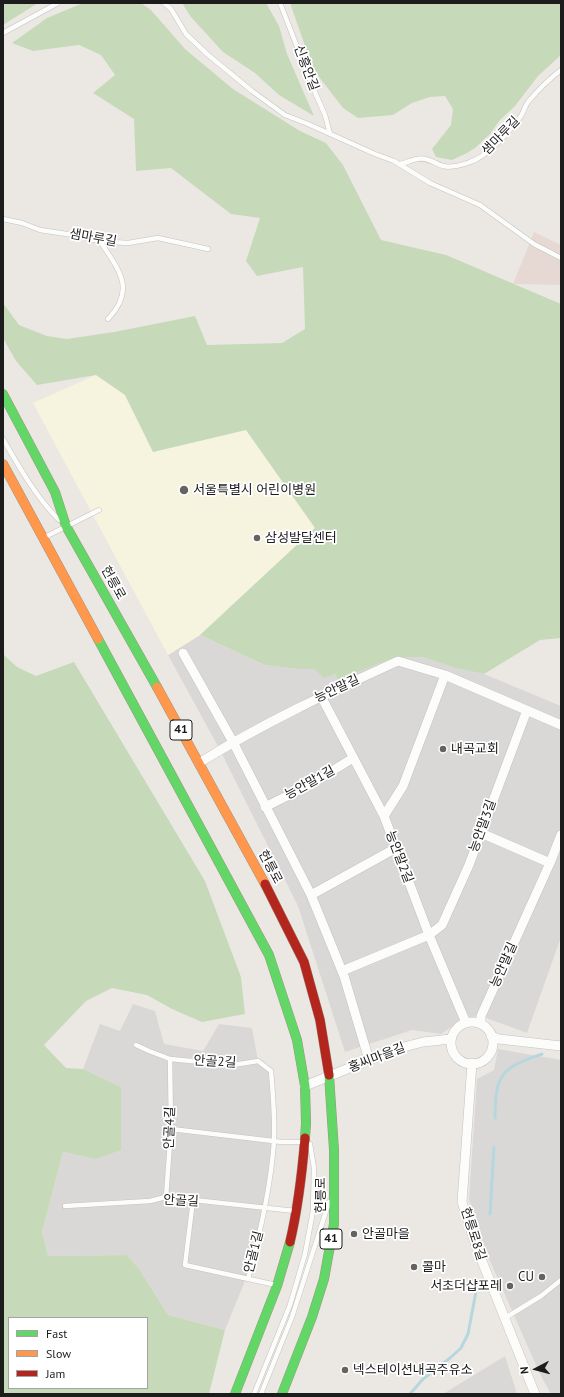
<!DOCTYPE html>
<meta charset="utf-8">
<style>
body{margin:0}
#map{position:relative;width:564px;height:1397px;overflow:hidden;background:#ebe8e4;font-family:"PT Sans",sans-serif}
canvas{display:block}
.frame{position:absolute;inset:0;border:4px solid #1c1c1c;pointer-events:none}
.legend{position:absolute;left:8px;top:1317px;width:140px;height:72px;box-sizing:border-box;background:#fff;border:1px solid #a4a4a4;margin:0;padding:5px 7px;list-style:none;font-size:12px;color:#1c1c1c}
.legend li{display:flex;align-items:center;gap:8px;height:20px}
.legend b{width:20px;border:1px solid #a4a4a4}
.north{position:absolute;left:516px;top:1349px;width:40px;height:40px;-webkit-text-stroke:3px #fff;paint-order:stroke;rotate:264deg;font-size:11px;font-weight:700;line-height:16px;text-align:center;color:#1c1c1c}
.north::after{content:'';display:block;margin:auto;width:14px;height:18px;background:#1c1c1c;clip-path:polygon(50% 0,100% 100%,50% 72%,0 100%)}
</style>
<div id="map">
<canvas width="564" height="1397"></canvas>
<div class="frame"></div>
<ul class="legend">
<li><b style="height:5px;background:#63d668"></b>Fast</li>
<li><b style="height:5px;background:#ff974d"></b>Slow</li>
<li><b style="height:5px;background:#b3261e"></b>Jam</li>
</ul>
<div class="north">N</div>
</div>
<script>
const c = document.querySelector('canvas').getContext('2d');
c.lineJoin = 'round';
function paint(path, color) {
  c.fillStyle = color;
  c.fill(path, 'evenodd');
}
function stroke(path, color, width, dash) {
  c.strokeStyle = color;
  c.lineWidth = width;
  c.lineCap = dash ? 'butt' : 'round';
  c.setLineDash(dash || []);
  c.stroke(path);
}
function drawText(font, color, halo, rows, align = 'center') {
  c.font = font + ' "PT Sans","Noto Sans KR",sans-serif';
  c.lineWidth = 3.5;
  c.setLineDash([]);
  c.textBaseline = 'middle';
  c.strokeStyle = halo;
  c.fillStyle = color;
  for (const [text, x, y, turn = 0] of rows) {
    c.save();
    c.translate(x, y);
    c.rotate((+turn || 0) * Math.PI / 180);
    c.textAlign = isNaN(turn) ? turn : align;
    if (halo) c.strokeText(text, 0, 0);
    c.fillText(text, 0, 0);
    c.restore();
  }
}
paint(new Path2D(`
 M200 635 265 665 298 669H315L335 674 338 680 393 658 423 657 455 668 484 674 561 706V937L527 1033 481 1016 464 1018 441 1034 412 1030 345 1052 298 906 220 750 168 655Z
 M133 1004 155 1011 164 1044 203 1051 219 1024 252 1028 258 1061 271 1071 274 1141 257 1247 243 1286 225 1330 168 1315 140 1270 127 1255 48 1256 42 1232 63 1152 95 1159 121 1087 83 1069 100 1024 120 1031Z
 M498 1049 561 1060V1394H551L540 1374 482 1243 469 1199 477 1079 494 1070Z
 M505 1356 517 1394H443Z`), '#dad8d6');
paint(new Path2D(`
 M96 375 125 395 153 452 246 430 315 528 200 635 168 655 33 403Z`), '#f6f4de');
paint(new Path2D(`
 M534 232 561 245V285L513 284Z`), '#e6d9d3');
paint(new Path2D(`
 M3 3H38L3 25Z
 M83 3H141L151 10 185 49 233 89 300 131 326 143 343 165 381 240 446 255 561 304V638L540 640 484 674 455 668 423 657 393 658 338 680 335 674 324 678 315 669H298L265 665 200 635 315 528 246 430 153 452 125 395 96 375 37 385 16 361 3 338V303L19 325 47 336 67 339 114 332 195 316 207 345 282 343 305 329 303 267 257 276 246 261 260 218 231 214 171 168 136 171 134 119 93 93 115 75 101 55 79 45 33 51 12 43 47 18Z
 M182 3H266L279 26 287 54 314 116 279 95 255 73 223 52 191 17Z
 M290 3H346L349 4 365 3H561V55L538 76 515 106 500 120 490 134 475 148 467 153 452 160 436 157 432 149 451 125 453 109 445 96 430 97 412 103 393 115 358 118 343 108 319 77 311 63Z
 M3 654 17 667 36 676 74 662 205 881 241 977 245 1014 202 1022 172 1009 147 995 112 988 86 1001 44 1045 66 1068 83 1069 121 1087V1150L95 1159 63 1152 42 1232 48 1256 127 1255 140 1270 168 1315 225 1330 209 1394H3ZM9 1318H147V1388H9Z`), '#c6dab9');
stroke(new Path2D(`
 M495 1118C495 1108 495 1096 498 1086 502 1066 526 1060 542 1054
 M490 1214 494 1147
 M410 1394 423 1379 450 1358 461 1348 468 1334 477 1286`), '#b6d7de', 3);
const lane = new Path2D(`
 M164 3 171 9 186 34 207 54 252 91 285 115 308 124 375 154 394 161 430 183 480 205 534 244 561 258
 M280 3 314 90 325 115 330 134
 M3 33 58 3
 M400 164C405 163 412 160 417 159 427 157 434 163 443 166 451 168 463 165 470 162 487 157 511 130 521 116 524 111 525 106 528 102 538 90 549 79 561 70
 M3 219 22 223 40 230 80 236 94 240 111 242 128 243 158 238 208 249
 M100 241C118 269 137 289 108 319
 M3 439C19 467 36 497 59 520
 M45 537 99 510
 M136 1045 149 1051 170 1059 233 1065 258 1061 271 1071C273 1094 275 1118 274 1141 271 1187 260 1234 248 1279
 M171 1129 282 1142H303
 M166 1197 171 1129 170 1059
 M193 1200 185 1265 276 1285
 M65 1206 150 1201 166 1197 295 1211
 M505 1318 541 1296 561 1280
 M254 1394 290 1305 305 1254 313 1211 314 1168 310 1144
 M261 1394 292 1317 329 1202`);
const street = new Path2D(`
 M183 653 233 742 311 895 344 976 369 1060
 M321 696 384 816 429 935 466 1023
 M199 763C263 723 330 692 398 661L445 675 561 725
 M265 807 311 784 353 758
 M384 816 403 786 445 675
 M481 833 550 863
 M311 895 396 848
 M342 971 429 935 442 925 469 865 527 710
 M451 1043a21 21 0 1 1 42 0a21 21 0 1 1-42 0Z
 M481 1024V1016L550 863 561 835
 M491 1036 499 1039 561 1046
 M472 1063 462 1202 476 1246 535 1394
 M305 1086 396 1049 423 1042 451 1039`);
const fast = new Path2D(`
 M3 394 55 492 66 526 157 687
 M98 639 269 955 297 1040 305 1086 306 1123 305 1138
 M235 1394 277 1286 290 1242
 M282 1394 312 1317 324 1279 334 1224V1150L329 1075`);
const slow = new Path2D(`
 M3 464 98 639
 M157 687 265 884`);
const jam = new Path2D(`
 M265 884 304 962 320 1020 329 1075
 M290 1242C298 1208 302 1174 305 1138`);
stroke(lane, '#c3c2c0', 5.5);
stroke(street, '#c3c2c0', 10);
stroke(fast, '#a19581', 10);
stroke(slow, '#a19581', 10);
stroke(jam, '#a19581', 10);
stroke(lane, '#fcfcfb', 4.5);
stroke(street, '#fcfcfb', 9);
stroke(fast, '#63d668', 9);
stroke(slow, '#ff974d', 9);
stroke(jam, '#b3261e', 9);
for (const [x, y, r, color] of [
 [184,490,5,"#646362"],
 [257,538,4,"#646362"],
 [443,749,4,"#646362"],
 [354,1234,4,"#646362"],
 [414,1267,4,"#646362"],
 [542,1277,4,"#646362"],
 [510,1286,4,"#646362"],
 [345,1370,4,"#646362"]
]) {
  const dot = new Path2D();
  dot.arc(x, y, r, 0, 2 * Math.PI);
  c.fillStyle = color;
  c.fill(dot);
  stroke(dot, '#fff', 1.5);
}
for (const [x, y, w] of [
 [181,730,22],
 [331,1239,22]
]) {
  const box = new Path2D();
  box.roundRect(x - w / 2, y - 10, w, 20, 3);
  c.fillStyle = '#fff';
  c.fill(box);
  stroke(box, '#1c1c1c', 1);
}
drawText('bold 12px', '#1c1c1c', null, [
 ["41",181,730],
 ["41",331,1239]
]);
drawText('13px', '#1c1c1c', '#fff', [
 ["신흥안길",306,68,69],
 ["샘마루길",501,136,-46],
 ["샘마루길",93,238,10],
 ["헌릉로",113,583,61],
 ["능안말길",337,689,-25],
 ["능안말1길",310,783,-29],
 ["능안말3길",483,826,-70],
 ["능안말2길",399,857,69],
 ["헌릉로",270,867,62],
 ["능안말길",504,965,-66],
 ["홍씨마을길",377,1058,-21],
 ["안골2길",215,1062,3],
 ["안골4길",170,1128,-88],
 ["헌릉로",321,1195,-90],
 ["안골길",181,1201,3],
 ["헌릉로8길",473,1234,72],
 ["안골1길",254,1252,-76]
]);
drawText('13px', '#1c1c1c', '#fff', [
 ["서울특별시 어린이병원",193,490],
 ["삼성발달센터",265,538],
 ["내곡교회",451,749],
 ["안골마을",362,1234],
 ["콜마",422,1267],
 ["CU",534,1277,"right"],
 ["서초더샵포레",502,1286,"right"],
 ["넥스테이션내곡주유소",353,1370]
], 'left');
</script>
